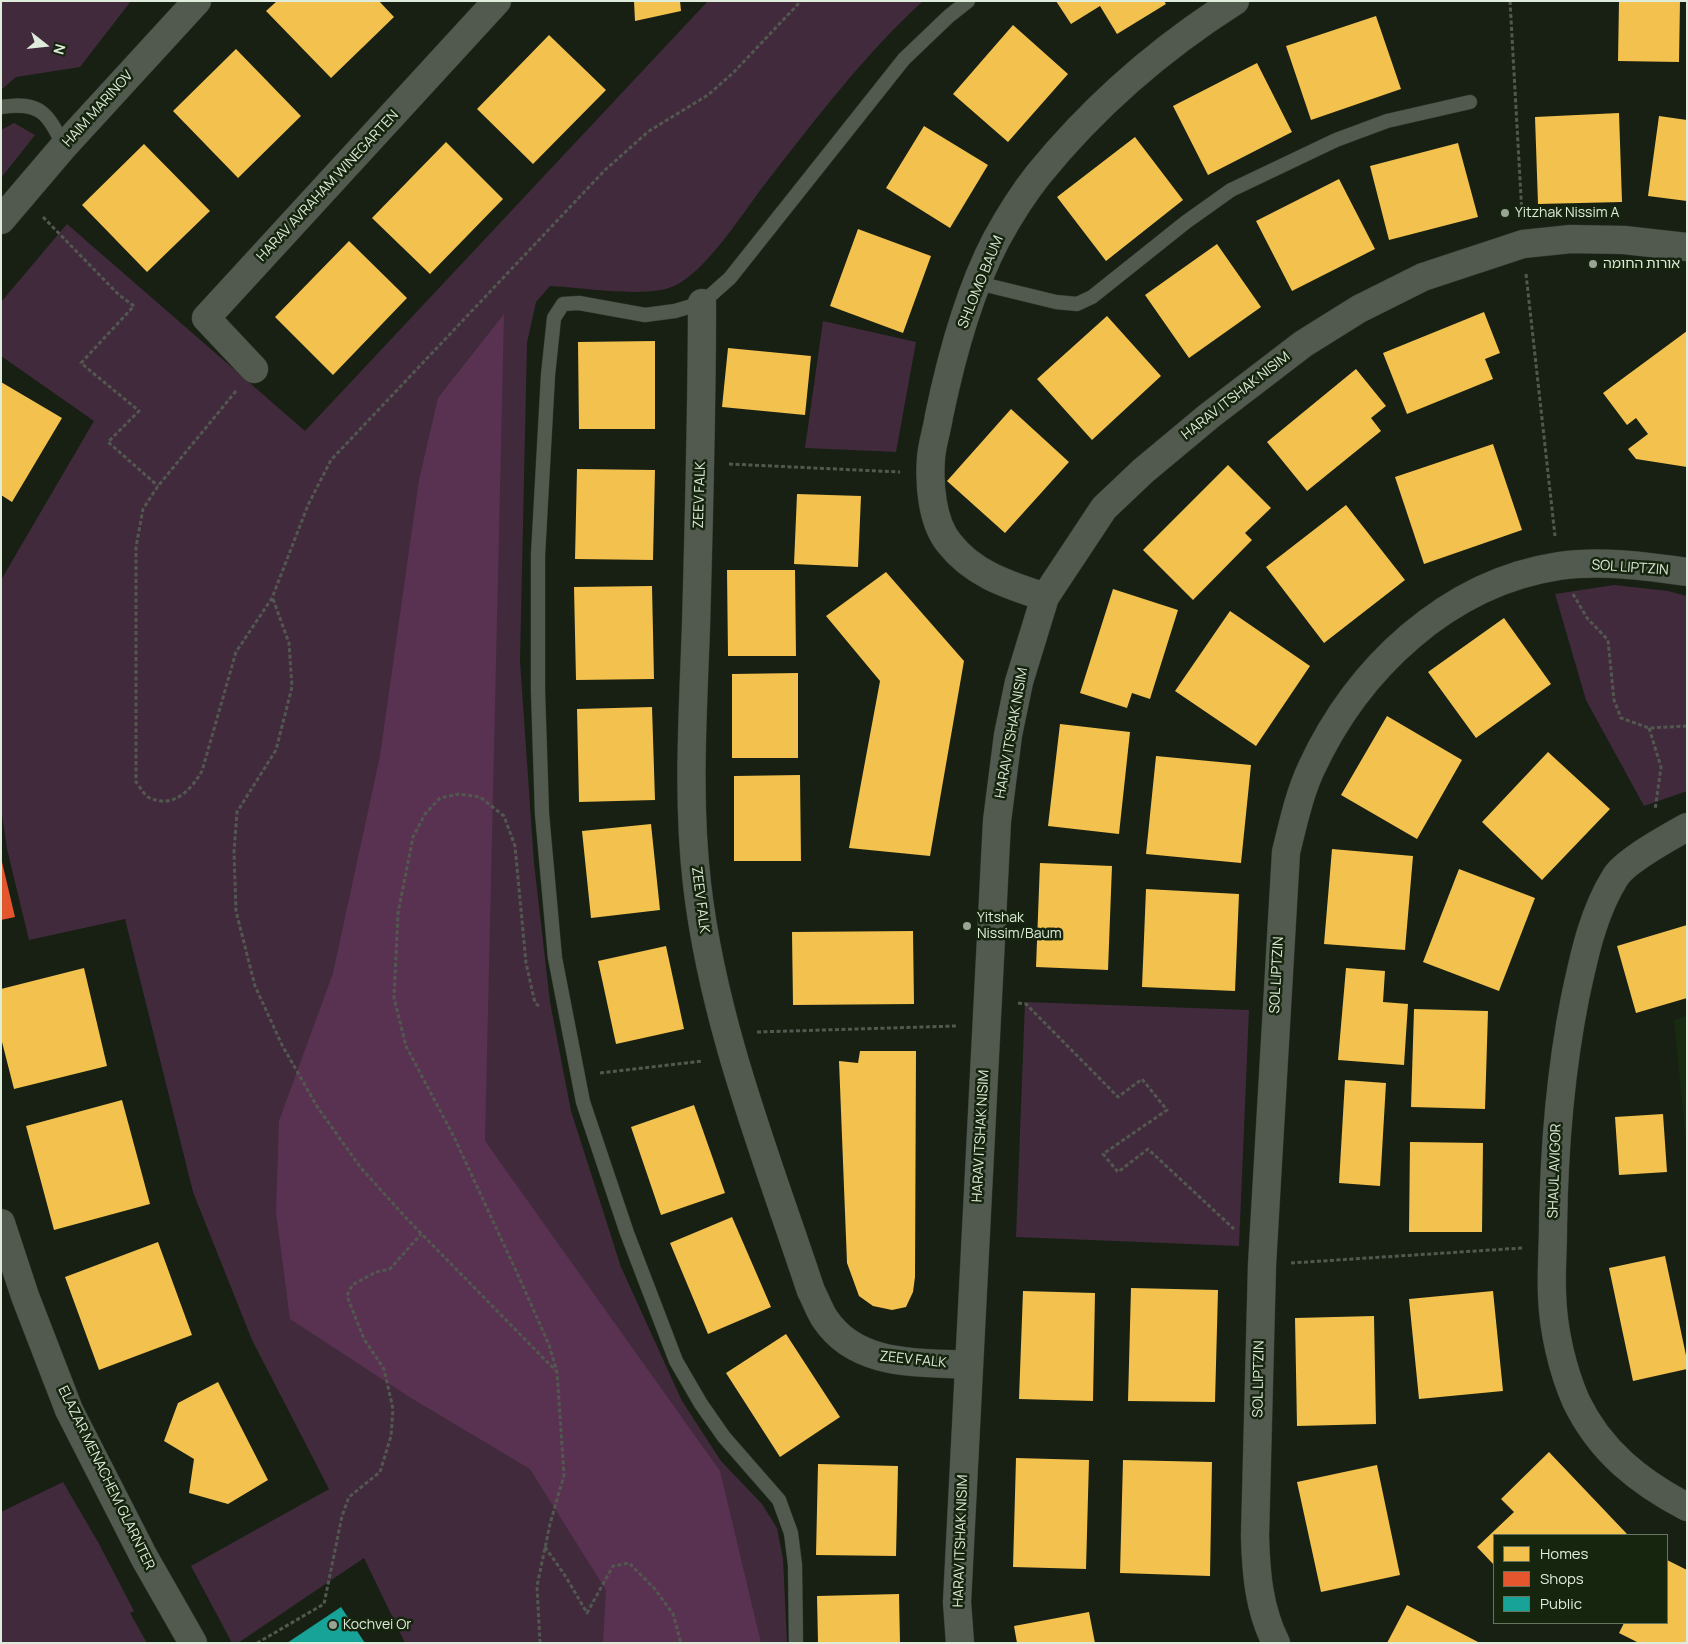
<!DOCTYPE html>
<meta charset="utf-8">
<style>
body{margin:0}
#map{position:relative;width:1688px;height:1644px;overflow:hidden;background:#172013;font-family:Manrope,sans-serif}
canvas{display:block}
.frame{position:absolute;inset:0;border:2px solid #dfebdb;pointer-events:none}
.legend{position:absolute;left:1493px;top:1534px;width:175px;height:90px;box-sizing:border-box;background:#15250e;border:1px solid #667460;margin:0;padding:6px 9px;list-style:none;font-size:15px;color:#dfebdb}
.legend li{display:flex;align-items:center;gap:10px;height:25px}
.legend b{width:25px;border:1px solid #667460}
.north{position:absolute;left:20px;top:20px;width:50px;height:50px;-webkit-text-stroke:4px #15250e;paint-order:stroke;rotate:106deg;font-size:14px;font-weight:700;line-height:20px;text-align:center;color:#dfebdb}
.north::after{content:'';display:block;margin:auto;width:18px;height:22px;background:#dfebdb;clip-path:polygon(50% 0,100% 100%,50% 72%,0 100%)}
</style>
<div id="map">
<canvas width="1688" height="1644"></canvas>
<div class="frame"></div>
<ul class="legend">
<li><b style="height:14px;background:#f2c14e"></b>Homes</li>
<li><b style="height:14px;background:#e4572e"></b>Shops</li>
<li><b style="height:14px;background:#17a398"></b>Public</li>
</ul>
<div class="north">N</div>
</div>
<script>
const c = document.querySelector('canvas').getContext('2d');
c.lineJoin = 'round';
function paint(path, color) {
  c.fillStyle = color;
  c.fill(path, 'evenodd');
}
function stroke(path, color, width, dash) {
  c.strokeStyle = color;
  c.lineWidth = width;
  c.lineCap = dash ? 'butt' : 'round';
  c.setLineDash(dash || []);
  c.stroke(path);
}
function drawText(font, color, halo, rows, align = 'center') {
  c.font = font + ' Manrope,"Noto Sans Hebrew",sans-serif';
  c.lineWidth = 5;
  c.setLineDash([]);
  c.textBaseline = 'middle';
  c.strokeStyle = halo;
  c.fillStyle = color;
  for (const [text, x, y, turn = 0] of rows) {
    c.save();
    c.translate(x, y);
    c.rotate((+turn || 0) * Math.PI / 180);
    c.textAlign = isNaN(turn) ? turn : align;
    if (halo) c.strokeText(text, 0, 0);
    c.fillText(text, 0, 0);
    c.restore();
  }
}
paint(new Path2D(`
 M1687 1016V1151L1674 1020Z`), '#182b10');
paint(new Path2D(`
 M1 1H131L80 67 16 77 1 90Z
 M708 1H923C863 56 815 120 765 184 742 214 710 266 678 284 651 300 583 287 550 286L536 302 527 343 520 661 534 863 550 1002 571 1111 621 1267 682 1401 721 1461 762 1504 777 1528 783 1559 787 1643H405L364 1558 238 1643H232L191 1566 329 1489 252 1340 193 1192 125 919 29 940 7 849 1 808V580L94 421 1 356V302L67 224 305 431Z
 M14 123 35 135 1 178V130Z
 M823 321 916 342 896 452 805 448Z
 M1614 585 1668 591 1687 596V791L1644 806 1586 700 1555 594Z
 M1025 1002 1249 1010 1239 1246 1016 1237Z
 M63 1482 98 1542 134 1611 130 1613 147 1643H1V1512Z`), '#412a3c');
paint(new Path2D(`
 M504 314 485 1141 720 1471 761 1643H603L606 1590 530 1469 411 1398 290 1319 276 1212 279 1121 333 973 380 756 419 480 438 398Z`), '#583250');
paint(new Path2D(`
 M277 1H379L394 17 331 78 266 11Z
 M634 1H680L681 11 635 21Z
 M1056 1H1164L1166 4 1117 34 1100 6 1071 24Z
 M1619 1H1680L1679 62 1618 61Z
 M1376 16 1401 89 1311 120 1286 46Z
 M1013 25 1068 74 1008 142 953 94Z
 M549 35 606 90 533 164 477 109Z
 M236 49 301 116 238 178 173 111Z
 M1257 63 1292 132 1208 175 1173 106Z
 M1619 113 1622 202 1538 204 1535 117Z
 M1659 116 1687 120V201L1648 196Z
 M924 126 988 165 950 228 886 188Z
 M1135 137 1183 200 1106 261 1057 197Z
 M446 142 503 199 430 274 372 218Z
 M1458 143 1478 217 1389 240 1370 166Z
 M144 144 210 211 147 272 82 205Z
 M1339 179 1375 249 1292 291 1256 221Z
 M858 229 931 256 903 333 830 306Z
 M349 241 407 298 333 375 275 317Z
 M1217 244 1261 307 1189 358 1145 295Z
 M1484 312 1500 353 1485 359 1493 379 1407 414 1383 353Z
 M1107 316 1161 376 1092 440 1037 379Z
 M1687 331V467L1636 459 1628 449 1648 434 1636 418 1627 425 1603 393Z
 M655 341V429H579L578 342Z
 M728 348 811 356 805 415 722 407Z
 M1356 369 1386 406 1371 418 1381 431 1307 491 1267 442Z
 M1 382 62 418 12 502 1 495Z
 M1011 409 1069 462 1005 533 947 481Z
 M1493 444 1522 530 1424 564 1395 477Z
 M1228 465 1271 508 1245 533 1252 540 1193 600 1143 550Z
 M577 469 655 470 653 560 575 559Z
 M797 494 861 496 858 567 794 564Z
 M1346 505 1405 580 1324 643 1266 567Z
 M727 570H795L796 656H728Z
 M886 572 964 661 930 856 849 848 880 681 826 616Z
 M652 586 654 679 576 680 574 587Z
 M1113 589 1178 610 1150 699 1132 693 1127 708 1080 693Z
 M1230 611 1310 666 1256 746 1175 691Z
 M1504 618 1551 684 1476 738 1428 672Z
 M798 673V758H732V674Z
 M652 707 655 800 579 802 577 709Z
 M1387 716 1462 760 1417 839 1341 795Z
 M1060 724 1130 732 1119 834 1048 826Z
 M1548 752 1610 809 1542 880 1482 822Z
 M1156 756 1251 765 1241 863 1146 854Z
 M800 775 801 861H734V776Z
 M651 824 660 910 591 918 582 831Z
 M1332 849 1413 856 1405 950 1324 944Z
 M1040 863 1112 866 1108 970 1036 967Z
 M1459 869 1535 898 1499 991 1423 962Z
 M1146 889 1239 894 1235 991 1142 987Z
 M1687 925V998L1636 1013 1617 946Z
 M913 931 914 1004 793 1005 792 932Z
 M666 946 684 1029 616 1044 598 961Z
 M84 968 107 1066 14 1089 1 1038V989Z
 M1346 968 1385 971 1383 1002 1408 1004 1404 1065 1338 1060Z
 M1414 1009 1488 1011 1485 1109 1411 1107Z
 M860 1051H916L915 1277 913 1292 906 1307 892 1310 873 1306 859 1296 847 1263 839 1061 858 1063Z
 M1345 1080 1386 1083 1380 1186 1339 1183Z
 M122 1100 150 1204 54 1230 26 1126Z
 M694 1105 725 1193 661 1215 631 1127Z
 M1663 1114 1667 1172 1619 1175 1615 1117Z
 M1410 1142 1483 1143 1482 1232H1409Z
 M732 1217 771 1307 708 1334 670 1243Z
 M158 1242 192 1335 99 1370 65 1277Z
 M1665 1256 1687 1360V1369L1633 1381 1609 1268Z
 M1131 1288 1218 1290 1215 1402 1128 1401Z
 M1023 1291 1095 1293 1093 1401 1019 1399Z
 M1493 1291 1503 1391 1419 1399 1409 1299Z
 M1374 1316 1376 1424 1297 1426 1295 1318Z
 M786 1334 840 1417 780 1457 726 1373Z
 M218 1382 268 1480 228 1504 189 1493 194 1459 164 1441 178 1403Z
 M1549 1452 1627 1534 1494 1535V1565L1477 1547 1514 1512 1501 1499Z
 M1016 1458 1089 1460 1086 1569 1013 1567Z
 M1123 1460 1212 1462 1210 1576 1120 1573Z
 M818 1464 898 1466 896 1556 816 1555Z
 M1377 1465 1400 1575 1321 1592 1297 1482Z
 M1667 1560 1687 1570V1643H1639L1619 1633 1624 1623H1667Z
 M899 1594 900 1643H818L817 1596Z
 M1407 1605 1480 1643H1387Z
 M1089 1612 1095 1643H1017L1014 1626Z`), '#f2c14e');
paint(new Path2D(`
 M1 858 15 917 1 920Z`), '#e4572e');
paint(new Path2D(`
 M341 1607 365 1643H287Z`), '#17a398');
const lane = new Path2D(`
 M1 107C41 101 47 113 64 146
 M978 283 1056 302 1077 304 1092 297 1186 222 1231 190 1336 140 1387 121 1470 102
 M796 1643 795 1565 791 1533 779 1500 724 1437 701 1404 676 1361 627 1233 583 1102 555 958 542 814 538 691V555L548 375 554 318 563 304 579 303 645 315 675 311 702 303 730 278 904 59 949 16 968 1`);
const street = new Path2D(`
 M702 303C702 411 699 519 696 626 693 712 687 798 697 884 713 1024 767 1158 811 1291 816 1300 819 1310 825 1319 857 1367 918 1362 969 1365
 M254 369 206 318 497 1
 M1045 597C1009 585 974 575 949 543 932 522 929 485 931 458 932 444 937 430 939 416 951 358 969 292 996 240 1008 218 1023 194 1038 175 1094 106 1161 48 1235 1
 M1687 827C1669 837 1627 860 1616 876 1593 912 1584 956 1575 998 1560 1074 1554 1150 1553 1227 1553 1249 1551 1272 1552 1294 1553 1329 1562 1369 1576 1401 1600 1451 1639 1482 1687 1507
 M1 1223 25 1296 69 1410 144 1557 193 1643
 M1276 1643C1259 1609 1256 1574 1255 1536L1262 1265 1286 852C1293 824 1299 795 1311 769 1357 669 1447 583 1559 566 1601 560 1645 566 1687 572`);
const secondary = new Path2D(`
 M1 220 64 146 197 1
 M960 1643 957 1602 997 821 1008 735 1019 682 1045 597 1104 508 1143 471 1209 416 1303 344 1359 309 1423 277 1523 244 1571 239 1624 240 1687 247`);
stroke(lane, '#333a30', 15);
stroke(street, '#333a30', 29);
stroke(secondary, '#333a30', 29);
stroke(new Path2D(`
 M1510 1 1522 215
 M43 217 119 295 134 306 81 363 139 411 108 442 158 486
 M1526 274 1555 536
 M236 391 158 486 143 509 136 547V782C139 786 144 794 148 797 173 810 191 790 202 771L236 652 272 598 308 505 331 460 605 170 649 131 708 95 734 72 801 1
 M729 464 900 472
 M1573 594 1587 618 1608 640 1614 700 1621 718 1649 728 1687 726
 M273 599 289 643 292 687 276 750 237 812 234 852 236 911 255 986 282 1045 318 1108 361 1168 407 1219 556 1371
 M1649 728 1661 767 1655 810
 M1018 1003 1026 1004 1118 1097 1142 1079 1167 1110 1103 1154 1118 1172 1148 1149 1234 1229
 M757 1032 956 1026
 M600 1073 703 1061
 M1291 1263 1522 1248
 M545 1547 566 1577 587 1613 613 1566 629 1563 654 1588 673 1614 681 1643
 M257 1643 324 1604 342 1516 349 1497 380 1472 391 1436 393 1409 384 1369 364 1339 347 1296 352 1285 376 1272 390 1269 421 1234
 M540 1643 537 1586 550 1524 564 1475 557 1372 549 1345 523 1286 455 1139 406 1046 394 998 398 913 413 837 425 814 440 798 459 794 480 797 504 816 515 846 526 963 535 1003 540 1007`), '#52584f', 3, [4, 2.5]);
stroke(lane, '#525a4f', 14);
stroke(street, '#525a4f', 28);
stroke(secondary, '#525a4f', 28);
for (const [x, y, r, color] of [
 [1505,213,5,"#99a495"],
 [1593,264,5,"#99a495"],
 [967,926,5,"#99a495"],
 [333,1625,5,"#99a495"]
]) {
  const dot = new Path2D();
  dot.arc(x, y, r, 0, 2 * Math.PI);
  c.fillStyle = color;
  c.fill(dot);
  stroke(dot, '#15250e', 2);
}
drawText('14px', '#dfebdb', '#15250e', [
 ["HAIM MARINOV",98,109,-48],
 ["HARAV AVRAHAM WINEGARTEN",328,186,-47],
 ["SHLOMO BAUM",981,282,-68],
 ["HARAV ITSHAK NISIM",1236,396,-38],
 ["ZEEV FALK",700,495,-88],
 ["SOL LIPTZIN",1630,568,4],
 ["HARAV ITSHAK NISIM",1012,733,-80],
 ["ZEEV FALK",700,900,83],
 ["SOL LIPTZIN",1277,975,-87],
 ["HARAV ITSHAK NISIM",981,1136,-87],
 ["SHAUL AVIGOR",1555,1171,-88],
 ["ZEEV FALK",913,1360,6],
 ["SOL LIPTZIN",1259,1379,-89],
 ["ELAZAR MENACHEM GLARNTER",106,1478,64],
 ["HARAV ITSHAK NISIM",961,1541,-88]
]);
drawText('14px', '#dfebdb', '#15250e', [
 ["Yitzhak Nissim A",1515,213],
 ["אורות החומה",1603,264],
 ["Yitshak",977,918],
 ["Nissim/Baum",977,934],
 ["Kochvei Or",343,1625]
], 'left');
</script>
